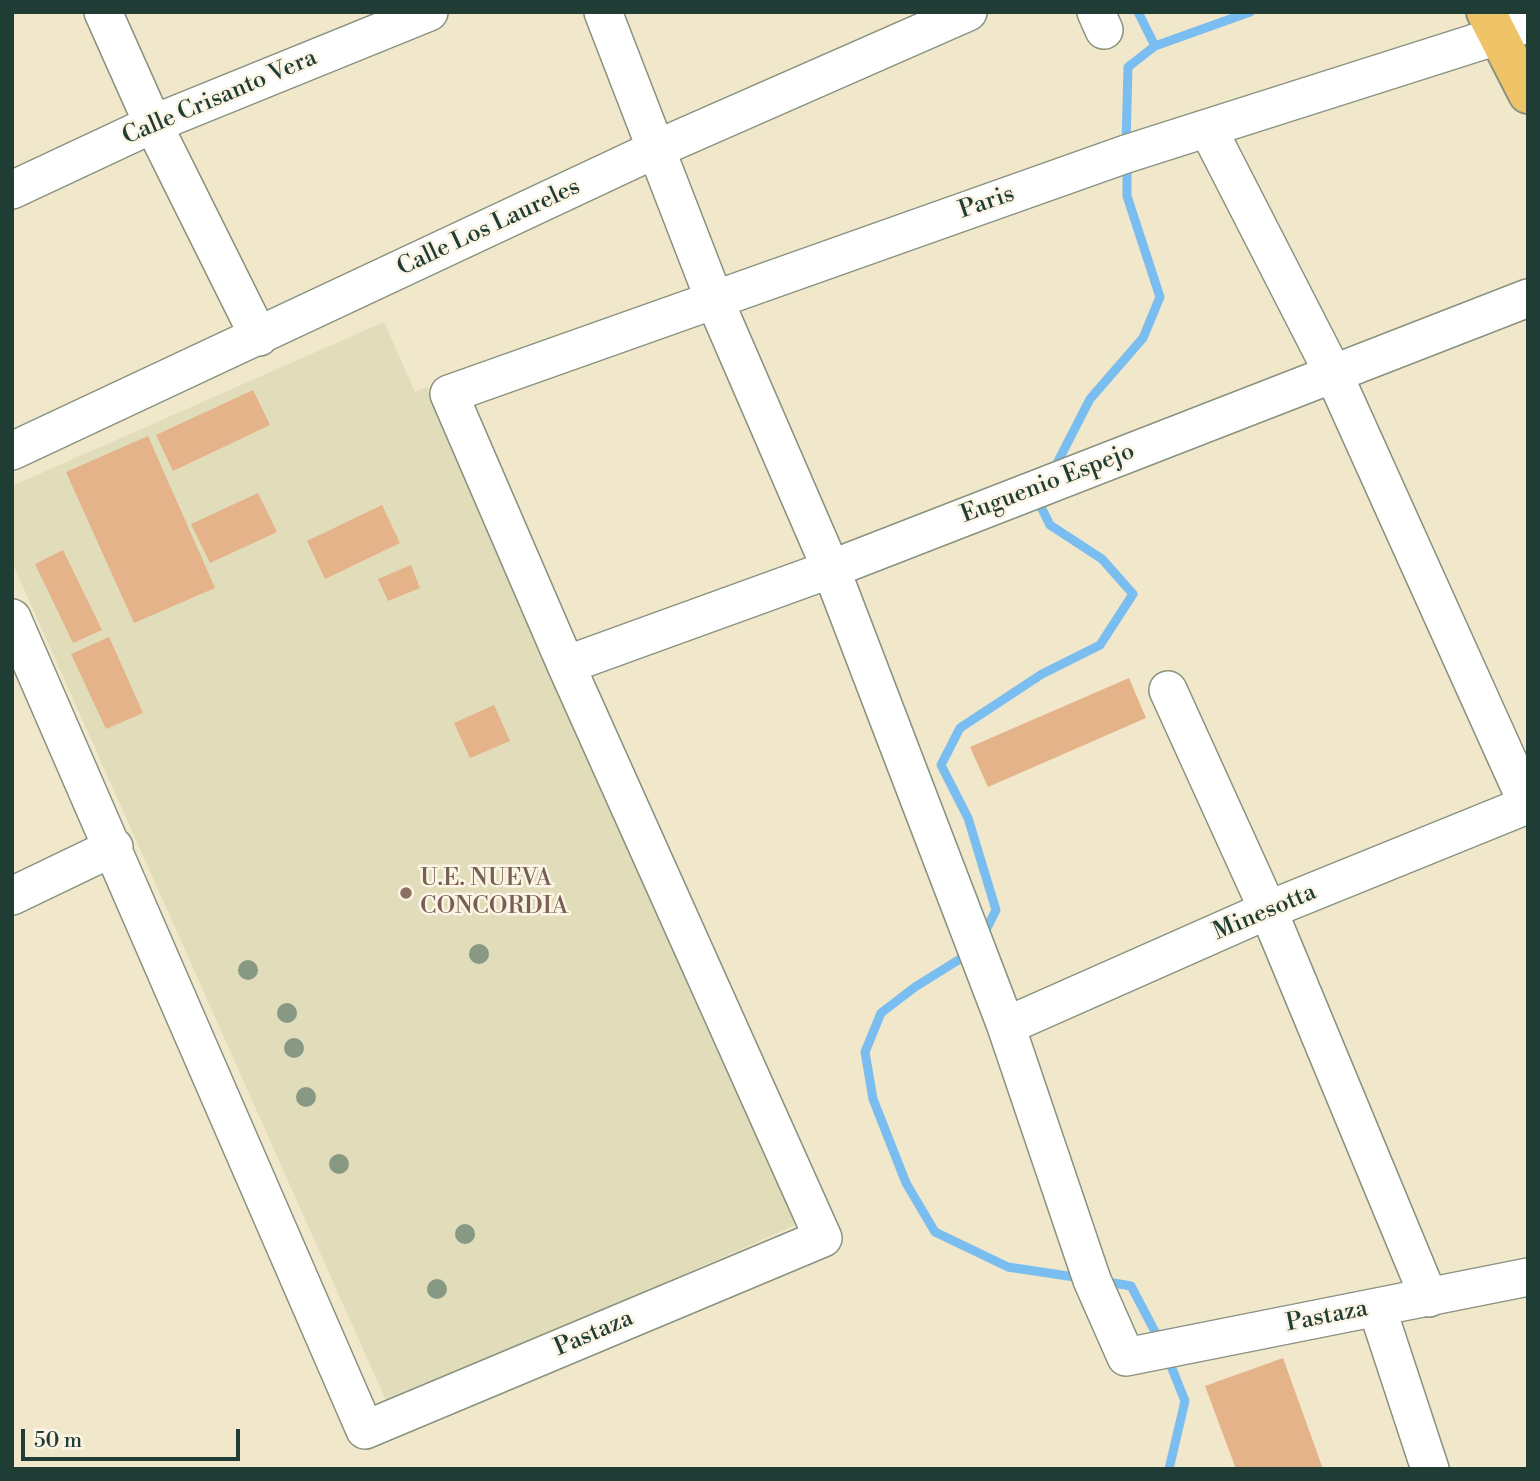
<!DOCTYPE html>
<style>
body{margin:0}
#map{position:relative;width:1540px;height:1481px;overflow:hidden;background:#f1e7ca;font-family:"Libre Bodoni",serif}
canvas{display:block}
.frame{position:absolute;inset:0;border:14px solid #1f3d34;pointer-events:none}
.scale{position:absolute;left:21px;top:1429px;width:219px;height:32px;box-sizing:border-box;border:4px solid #1f3d34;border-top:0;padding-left:9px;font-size:21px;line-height:24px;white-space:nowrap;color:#1f3d34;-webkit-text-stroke:5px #fcf5e5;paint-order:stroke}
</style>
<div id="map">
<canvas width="1540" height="1481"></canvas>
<div class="frame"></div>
<div class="scale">50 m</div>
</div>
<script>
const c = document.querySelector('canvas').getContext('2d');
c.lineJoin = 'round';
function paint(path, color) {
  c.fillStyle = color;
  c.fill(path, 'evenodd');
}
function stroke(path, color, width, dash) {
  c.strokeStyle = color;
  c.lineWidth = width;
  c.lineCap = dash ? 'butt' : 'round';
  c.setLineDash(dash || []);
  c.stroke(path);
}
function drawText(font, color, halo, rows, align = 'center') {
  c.font = font + ' "Libre Bodoni",serif';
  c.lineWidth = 5;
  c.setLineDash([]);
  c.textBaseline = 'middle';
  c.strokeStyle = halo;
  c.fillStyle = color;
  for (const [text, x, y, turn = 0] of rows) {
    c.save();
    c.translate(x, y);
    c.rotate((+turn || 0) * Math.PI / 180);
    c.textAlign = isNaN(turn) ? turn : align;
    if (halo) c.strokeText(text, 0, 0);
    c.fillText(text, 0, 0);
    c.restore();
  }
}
paint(new Path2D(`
 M384 322 415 392 427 387 800 1223 388 1405 12 562V486Z`), '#e1dcba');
stroke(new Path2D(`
 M1138 12 1155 46
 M1126 144 1128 67 1155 46 1250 12
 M1053 471 1090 399 1143 338 1160 297 1127 196V162
 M983 936 996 910 968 818 941 765 960 728 1042 674 1100 645 1133 594 1102 559 1050 525 1041 507 1044 498
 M968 954 915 987 881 1013 865 1052 873 1099 906 1183 935 1232 1008 1267 1081 1278
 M1102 1281 1131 1286 1161 1343
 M1167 1356 1185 1401 1169 1469`), '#7abdf0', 9);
paint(new Path2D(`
 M253 390 270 425 173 471 156 435Z
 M148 436 215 588 134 623 66 472Z
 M258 493 277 532 210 563 191 524Z
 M382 505 400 543 325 579 307 541Z
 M63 550 102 630 73 643 35 564Z
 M411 565 420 588 388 601 378 579Z
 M109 637 143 713 106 729 71 654Z
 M1129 678 1146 718 988 787 970 747Z
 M494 705 510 741 470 758 454 723Z
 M1283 1358 1323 1469H1236L1205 1386Z`), '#e5b38a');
const minor = new Path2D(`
 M103 12 153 124 259 337
 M603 12 714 299 831 569 1006 1026 1092 1280 1126 1357 1528 1277
 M1096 12 1104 30
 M1208 129 1334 375 1528 805
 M12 190 153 124 429 12
 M12 451 654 150 968 12
 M12 618 365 1430 823 1238 566 665 449 394 1126 154 1497 36 1528 23
 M566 665 831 569 1528 298
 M1168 690 1268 910 1429 1298
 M12 896 114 847
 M1006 1026 1268 910 1527 805
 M1377 1308 1430 1469`);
const major = new Path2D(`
 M1486 12 1528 94`);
stroke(minor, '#88927f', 40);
stroke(major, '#88927f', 42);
stroke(minor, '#fff', 37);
stroke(major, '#efc469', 38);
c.fillStyle = '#879982';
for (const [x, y] of [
 [479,954],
 [248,970],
 [287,1013],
 [294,1048],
 [306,1097],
 [339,1164],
 [465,1234],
 [437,1289]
]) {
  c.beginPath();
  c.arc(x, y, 10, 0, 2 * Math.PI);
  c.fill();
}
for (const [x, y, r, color] of [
 [406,893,7,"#8d6e63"]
]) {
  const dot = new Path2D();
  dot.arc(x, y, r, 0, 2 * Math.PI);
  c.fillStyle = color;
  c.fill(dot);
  stroke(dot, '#fcf5e5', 2.5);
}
drawText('24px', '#1f3d34', '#fcf5e5', [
 ["Calle Crisanto Vera",220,98,-23],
 ["Paris",987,203,-19],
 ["Calle Los Laureles",489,228,-25],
 ["Euguenio Espejo",1048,484,-21],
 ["Minesotta",1265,913,-23],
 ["Pastaza",1327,1317,-11],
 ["Pastaza",594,1334,-23]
]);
drawText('24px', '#785e54', '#fcf5e5', [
 ["U.E. NUEVA",420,879],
 ["CONCORDIA",420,907]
], 'left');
</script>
